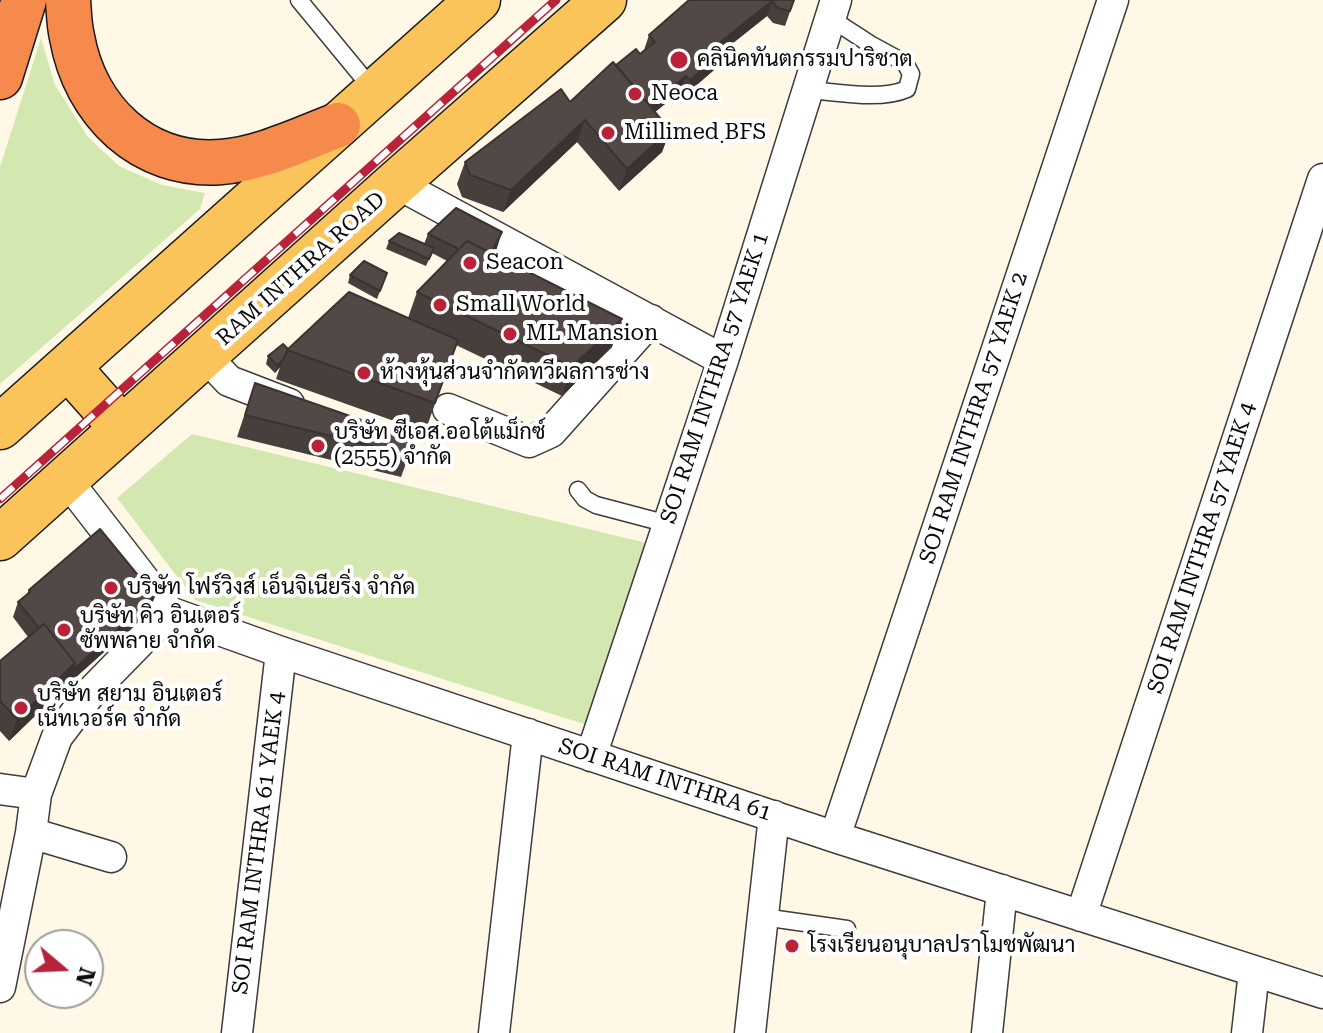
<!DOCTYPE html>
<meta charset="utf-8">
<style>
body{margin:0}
#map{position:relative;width:1323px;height:1033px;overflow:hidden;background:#fff8e6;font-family:"Roboto Serif",serif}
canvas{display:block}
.north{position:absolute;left:24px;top:929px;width:80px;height:80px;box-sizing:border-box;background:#fff;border:2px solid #9d9d9d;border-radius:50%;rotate:109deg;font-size:22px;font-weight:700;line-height:32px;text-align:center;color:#090909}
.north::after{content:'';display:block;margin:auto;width:28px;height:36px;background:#b92238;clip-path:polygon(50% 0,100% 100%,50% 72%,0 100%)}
</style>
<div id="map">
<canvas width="1323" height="1033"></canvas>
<div class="north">N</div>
</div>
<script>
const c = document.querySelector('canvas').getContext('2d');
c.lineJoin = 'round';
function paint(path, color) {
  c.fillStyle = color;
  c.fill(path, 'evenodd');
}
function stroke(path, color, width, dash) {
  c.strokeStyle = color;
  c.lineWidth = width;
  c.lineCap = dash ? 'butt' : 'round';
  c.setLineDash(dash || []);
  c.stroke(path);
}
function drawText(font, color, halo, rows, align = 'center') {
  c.font = font + ' "Roboto Serif",Sarabun,serif';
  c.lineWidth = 8;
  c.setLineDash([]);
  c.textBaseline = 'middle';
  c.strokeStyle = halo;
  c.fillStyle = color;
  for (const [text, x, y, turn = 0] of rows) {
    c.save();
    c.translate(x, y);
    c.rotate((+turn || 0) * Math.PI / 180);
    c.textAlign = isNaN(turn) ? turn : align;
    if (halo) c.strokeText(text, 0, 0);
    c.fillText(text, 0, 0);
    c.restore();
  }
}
paint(new Path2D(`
 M41 38 55 85 88 137 119 166 162 185 205 193 200 209 0 384V167Z
 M192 434 651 544 590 726 195 600 117 498Z`), '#d3e8b1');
const lane = new Path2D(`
 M299 0 374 91
 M808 90C837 92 880 101 907 89L911 74 905 63 870 44 830 18
 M578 490 585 499 596 505 668 524
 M763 917 847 929`);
const street = new Path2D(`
 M396 183 723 360
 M205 356 229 381 289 404
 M448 409 529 442 551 432 651 320
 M66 479 169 612 281 652 835 837 1323 993
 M591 756 723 360 836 0
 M0 789 36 794
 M31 833 111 857
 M835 837 1113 0
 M1081 916 1323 179
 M0 987 31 833 36 794 57 737 92 691 169 612
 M237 1033 281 652
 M494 1033 528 734
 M750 1033 774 816
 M987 1033 1002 890
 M1247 1033 1254 972`);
const primary = new Path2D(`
 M68 367 122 428
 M0 427 478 0
 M0 538 396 183 604 0`);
const highway = new Path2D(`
 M68 0C69 12 69 25 72 37 85 111 143 168 221 162 261 159 301 139 338 125
 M0 77 24 0`);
stroke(lane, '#3c3c3c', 19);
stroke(street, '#3c3c3c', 33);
stroke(primary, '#1a1a1a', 47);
stroke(highway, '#1a1a1a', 47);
stroke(lane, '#fff', 16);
stroke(street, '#fff', 30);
stroke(primary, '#fac45b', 44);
stroke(highway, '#f68a4d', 44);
const rail = new Path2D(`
 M0 499 556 0`);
stroke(rail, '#b92238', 9);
stroke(rail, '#fff', 6, [18]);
paint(new Path2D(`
 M689 0H794L785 26 773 23 767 16 719 54 714 70 685 95 681 91 655 112 670 130 662 152 619 191 577 142 503 212 462 197 457 184 465 162 570 102 616 65 640 54 644 50 649 35Z
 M428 234 497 248 493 254 612 347 562 396 456 345 425 432 276 379 280 367 275 373 266 364 268 356 288 349 408 318 417 292 447 261 432 253 426 266 386 249 389 241 424 244Z
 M387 273 377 299 348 283 350 275Z
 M255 383 414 442 401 477 237 437Z
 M29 590 155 596 149 612 67 685 9 741 0 731V661L28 637 13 617 18 602 27 594Z`), '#473f3c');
paint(new Path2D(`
 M772 1 767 16 708 63 713 48Z
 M720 55 714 70 685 95 690 80Z
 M686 76 681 91 639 125 644 110Z
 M585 120 577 142 503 212 511 190Z
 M670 130 662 152 619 191 627 169Z
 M502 232 497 248 480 277 485 262Z
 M622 319 612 347 562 396 572 367Z
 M283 360 280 367 275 373 277 365Z
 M155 596 149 612 67 685 9 741 17 719 75 663Z`), '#393331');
const building = new Path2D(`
 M689 0H794L790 11 778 8 772 1 713 48 720 55 690 80 686 76 650 106 616 65 636 49 640 54 655 42 649 35Z
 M613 62 670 130 627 169 585 120 511 190 470 175 465 162 561 89 570 102Z
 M456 208 502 232 491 253 467 241 459 249 428 234Z
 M399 233 434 248 429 259 389 241Z
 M467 241 622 319 572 367 417 292Z
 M364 261 387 273 380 291 350 275Z
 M349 292 458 340 435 403 287 350Z
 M283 344 288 349 283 360 277 365 268 356Z
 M255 383 396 432V436L414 442 409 455 245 415Z
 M100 529 155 596 73 670 75 663 44 624 39 628 18 602 30 592 29 590Z
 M44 624 75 663 17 719 0 701V661Z`);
paint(building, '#524946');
stroke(building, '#393331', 2);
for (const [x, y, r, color] of [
 [679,60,10,"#b92238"],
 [635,94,8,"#b92238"],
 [608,133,8,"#b92238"],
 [470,263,8,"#b92238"],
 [440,305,8,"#b92238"],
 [510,334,8,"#b92238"],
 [364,373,8,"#b92238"],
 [318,446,8,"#b92238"],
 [111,588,8,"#b92238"],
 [64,630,8,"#b92238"],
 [21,708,8,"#b92238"],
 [792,946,8,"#b92238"]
]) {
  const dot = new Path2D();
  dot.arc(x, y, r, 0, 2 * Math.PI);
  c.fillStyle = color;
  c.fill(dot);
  stroke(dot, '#fff', 3);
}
drawText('22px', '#090909', '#fff', [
 ["คลินิคทันตกรรมปาริชาต",697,60],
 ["Neoca",651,94],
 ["Millimed ฺBFS",624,133],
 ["Seacon",486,263],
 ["Small World",456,305],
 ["ML Mansion",526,334],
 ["ห้างหุ้นส่วนจำกัดทวีผลการช่าง",380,373],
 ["บริษัท ซีเอส.ออโต้แม็กซ์",334,433],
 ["(2555) จำกัด",334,458],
 ["บริษัท โฟร์วิงส์ เอ็นจิเนียริ่ง จำกัด",127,588],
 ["บริษัท คิว อินเตอร์",80,617],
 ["ซัพพลาย จำกัด",80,642],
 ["บริษัท สยาม อินเตอร์",37,695],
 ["เน็ทเวอร์ค จำกัด",37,720],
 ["โรงเรียนอนุบาลปราโมชพัฒนา",808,946]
], 'left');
drawText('22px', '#090909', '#fff', [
 ["RAM INTHRA ROAD",301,269,-42],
 ["SOI RAM INTHRA 57 YAEK 1",715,378,-72],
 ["SOI RAM INTHRA 57 YAEK 2",974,418,-72],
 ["SOI RAM INTHRA 57 YAEK 4",1202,548,-72],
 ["SOI RAM INTHRA 61",665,780,18],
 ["SOI RAM INTHRA 61 YAEK 4",259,843,-83]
]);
</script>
